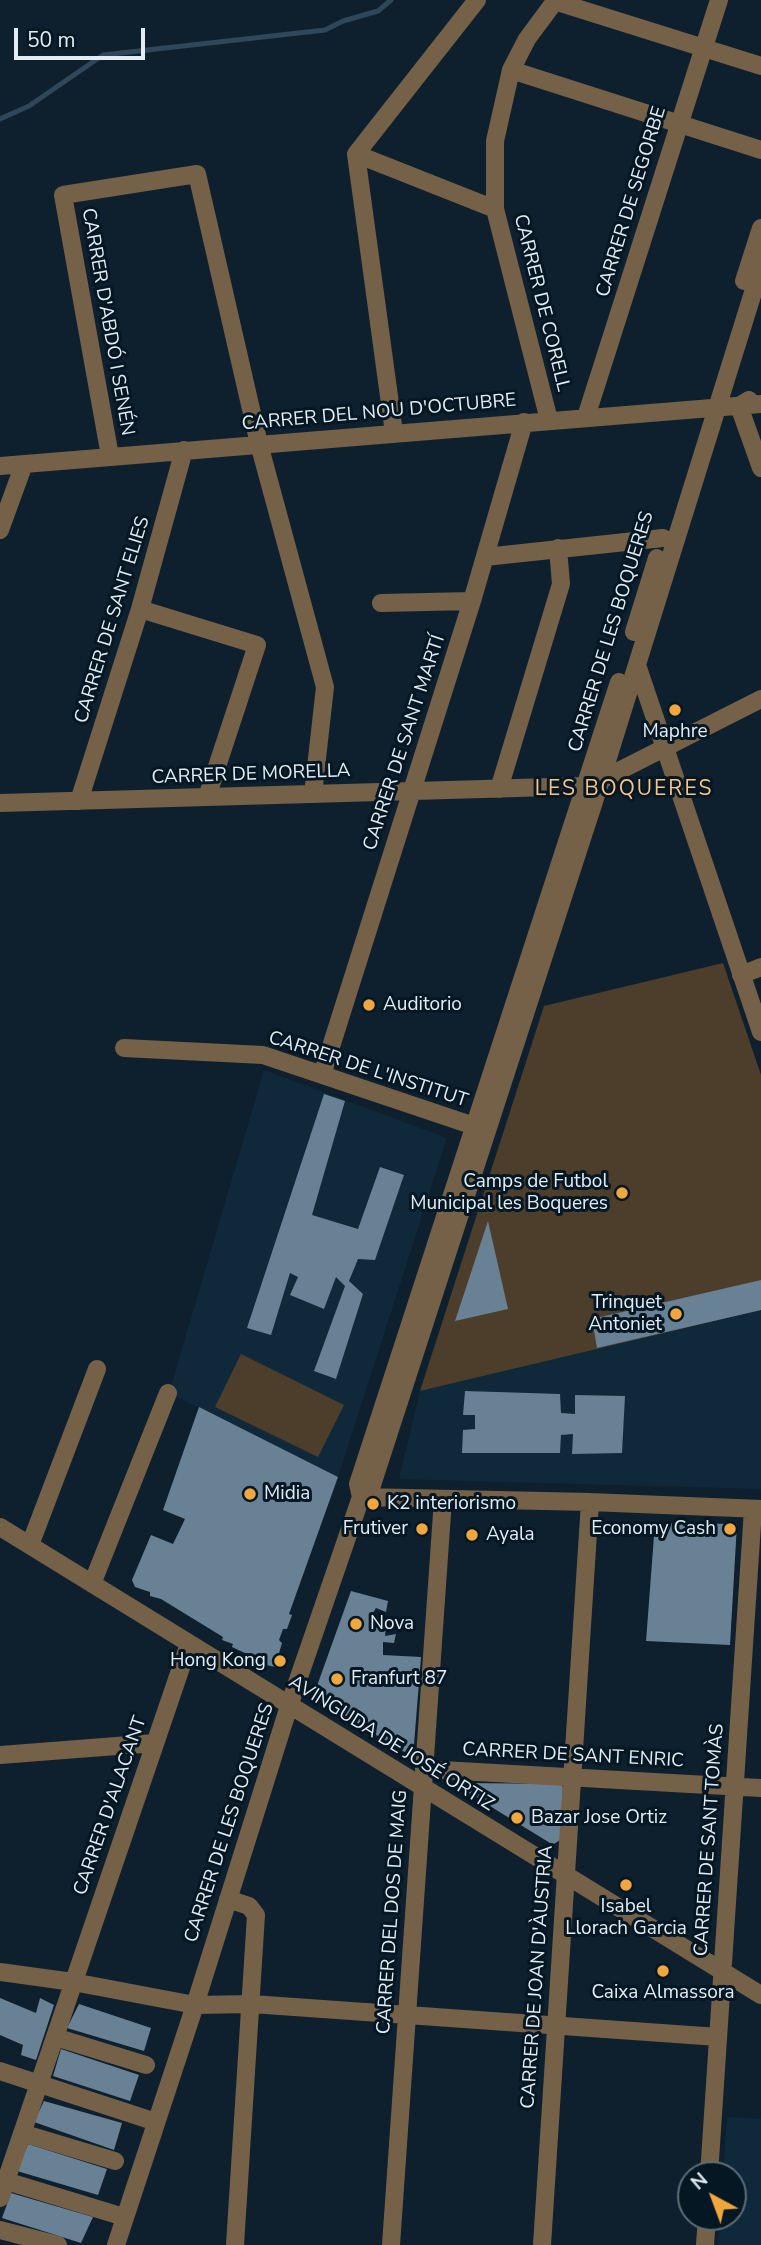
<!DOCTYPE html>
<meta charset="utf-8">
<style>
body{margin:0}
#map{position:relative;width:761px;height:2245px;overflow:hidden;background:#0e202d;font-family:"Nunito Sans",sans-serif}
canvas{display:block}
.north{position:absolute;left:677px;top:2161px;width:70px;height:70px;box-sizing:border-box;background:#051723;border:2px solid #5d6c77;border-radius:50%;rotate:319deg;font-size:19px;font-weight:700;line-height:28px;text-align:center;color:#e1ecf5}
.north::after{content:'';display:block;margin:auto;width:24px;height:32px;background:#efa73e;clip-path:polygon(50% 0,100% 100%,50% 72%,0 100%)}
.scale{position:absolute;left:14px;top:28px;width:131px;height:32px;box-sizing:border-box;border:4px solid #e1ecf5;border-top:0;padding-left:9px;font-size:21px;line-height:24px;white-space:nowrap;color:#e1ecf5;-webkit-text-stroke:5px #051723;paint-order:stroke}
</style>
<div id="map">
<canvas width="761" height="2245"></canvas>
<div class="north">N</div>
<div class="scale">50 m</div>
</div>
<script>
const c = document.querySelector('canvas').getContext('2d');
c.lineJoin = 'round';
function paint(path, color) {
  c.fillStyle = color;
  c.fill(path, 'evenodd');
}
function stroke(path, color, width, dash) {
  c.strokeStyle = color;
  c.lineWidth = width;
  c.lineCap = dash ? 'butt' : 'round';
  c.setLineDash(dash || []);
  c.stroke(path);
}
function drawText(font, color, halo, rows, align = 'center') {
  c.font = font + ' "Nunito Sans",sans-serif';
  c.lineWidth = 6;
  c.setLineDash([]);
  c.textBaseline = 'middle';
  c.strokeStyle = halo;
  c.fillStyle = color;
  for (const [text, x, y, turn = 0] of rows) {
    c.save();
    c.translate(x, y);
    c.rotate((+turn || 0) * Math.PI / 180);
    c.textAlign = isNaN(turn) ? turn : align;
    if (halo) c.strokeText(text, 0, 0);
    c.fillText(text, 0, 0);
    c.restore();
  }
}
paint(new Path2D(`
 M264 1070 447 1138 338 1477 169 1393Z
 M761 1310V1489L399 1479 420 1391Z
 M727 2117 761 2119V2245H718L720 2217H733V2175H723Z`), '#0f293a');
paint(new Path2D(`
 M723 963 761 1075V1310L420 1391 544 1006Z
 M241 1354 344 1405 318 1457 215 1407Z`), '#4d3e2c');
stroke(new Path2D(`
 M0 119 29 106 103 55 325 30 343 21 378 11 391 0`), '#2f4758', 5);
paint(new Path2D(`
 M324 1094 345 1101 312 1215 358 1229 380 1167 404 1175 375 1260 358 1259 349 1281 363 1294 336 1379 314 1371 345 1286 336 1277 324 1309 290 1295 298 1277 290 1273 271 1335 247 1328Z
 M488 1221 508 1309 455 1321Z
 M761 1280V1310L597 1348 592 1319Z
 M465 1391 560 1394 561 1413 575 1414V1395L625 1396 622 1453 572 1454 573 1434 561 1435 560 1453H462L463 1430 475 1429V1415H463Z
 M199 1407 338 1477 289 1614 292 1615 287 1629H283L279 1640 282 1643 275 1667 258 1663 260 1660 232 1647 233 1644 222 1640 223 1637 161 1599 150 1596V1592L135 1587 132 1580 151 1535 173 1544 185 1519 163 1510Z
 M655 1523 737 1524 730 1645 646 1641Z
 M351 1591 388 1601 386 1612 376 1608 371 1616 386 1625 385 1636 396 1634 394 1643 383 1642V1655L421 1657 413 1757 313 1697Z
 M467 1783 560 1784 563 1787 560 1840 554 1844 550 1843 467 1792 465 1787Z
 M0 1998 36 2013 40 1998 54 2005 36 2060 21 2055 23 2045 0 2035Z
 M79 2004 151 2028 144 2051 67 2028Z
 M61 2049 139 2075 130 2101 53 2076Z
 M44 2101 122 2123 114 2150 34 2122Z
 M28 2144 107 2169 98 2195 17 2171Z
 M11 2193 93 2217 81 2243 2 2218Z`), '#688194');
stroke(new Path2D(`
 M554 1 761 66
 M511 70 761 150
 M356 154 495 209
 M744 281 761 228
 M749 400 739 406 761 468
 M586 417 719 0
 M549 420 495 209V141L511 70 527 39 556 0
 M394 433 356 154 477 0
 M110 456 63 195 197 174 259 444 325 687 313 794
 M0 466 761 404
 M0 530 24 464
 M485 557 663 538
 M381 603 472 601
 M140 609 257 645 207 797
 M634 632 657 558
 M637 665 761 1032
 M601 780 761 699
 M499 789 561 584 558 548
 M79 801 140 609 184 450
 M0 803 586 786
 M741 975 761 967
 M124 1048 263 1055 483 1129
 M322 1075 472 601 524 422
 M361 1497 358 1484 619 682
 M361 1497 590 1502 761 1509
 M0 1527 761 1995
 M30 1545 97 1369
 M92 1584 168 1393
 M0 1755 155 1743
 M424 1769 761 1788
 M228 1899 249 1906 256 1915 235 2245
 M0 1972 73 1982 195 2005 252 2004 718 2037
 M55 2037 146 2065
 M0 2071 156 2122
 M22 2133 115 2161
 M709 2175 753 1509
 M6 2181 124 2217
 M0 2198 189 1644
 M0 2230 58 2245
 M116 2245 195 2005 289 1706 361 1497 371 1488 601 780 761 267
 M391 2245 443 1499
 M542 2245 590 1502
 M705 2245 707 2217`), '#756148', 18);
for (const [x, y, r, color] of [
 [675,710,7,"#efa73e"],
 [369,1005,7,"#efa73e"],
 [622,1193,7,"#efa73e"],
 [676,1314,7,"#efa73e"],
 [250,1494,7,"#efa73e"],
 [373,1504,7,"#efa73e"],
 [422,1529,7,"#efa73e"],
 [730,1529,7,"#efa73e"],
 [472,1535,7,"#efa73e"],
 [356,1624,7,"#efa73e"],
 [280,1661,7,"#efa73e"],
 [337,1679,7,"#efa73e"],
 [517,1818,7,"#efa73e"],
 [626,1885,7,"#efa73e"],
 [663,1971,7,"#efa73e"]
]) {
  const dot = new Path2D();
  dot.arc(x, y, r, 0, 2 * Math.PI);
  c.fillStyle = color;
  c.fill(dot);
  stroke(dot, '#051723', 2.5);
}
drawText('19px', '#e1ecf5', '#051723', [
 ["CARRER DE SEGORBE",632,202,-73],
 ["CARRER DE CORELL",541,303,76],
 ["CARRER D'ABDÓ I SENÉN",107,322,80],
 ["CARRER DEL NOU D'OCTUBRE",379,413,-5],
 ["CARRER DE SANT ELIES",113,620,-73],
 ["CARRER DE LES BOQUERES",612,632,-73],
 ["CARRER DE SANT MARTÍ",405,743,-72],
 ["CARRER DE MORELLA",251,775,-2],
 ["CARRER DE L'INSTITUT",368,1070,18],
 ["AVINGUDA DE JOSÉ ORTIZ",391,1744,32],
 ["CARRER DE SANT ENRIC",573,1756,3],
 ["CARRER D'ALACANT",111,1806,-71],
 ["CARRER DE LES BOQUERES",230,1823,-72],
 ["CARRER DE SANT TOMÀS",710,1840,-86],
 ["CARRER DEL DOS DE MAIG",393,1912,-86],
 ["CARRER DE JOAN D'ÀUSTRIA",538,1977,-86]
]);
drawText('19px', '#e1ecf5', '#051723', [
 ["Maphre",675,732,"center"],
 ["Auditorio",383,1005],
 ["Camps de Futbol",608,1182,"right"],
 ["Municipal les Boqueres",608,1204,"right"],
 ["Trinquet",662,1303,"right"],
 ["Antoniet",662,1325,"right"],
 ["Midia",264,1494],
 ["K2 interiorismo",387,1504],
 ["Frutiver",408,1529,"right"],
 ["Economy Cash",716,1529,"right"],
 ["Ayala",486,1535],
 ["Nova",370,1624],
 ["Hong Kong",266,1661,"right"],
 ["Franfurt 87",351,1679],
 ["Bazar Jose Ortiz",531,1818],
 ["Isabel",626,1907,"center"],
 ["Llorach Garcia",626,1929,"center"],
 ["Caixa Almassora",663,1993,"center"]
], 'left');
c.letterSpacing = '2px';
drawText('21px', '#fac686', '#051723', [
 ["LES BOQUERES",624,790]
]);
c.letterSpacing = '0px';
</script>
